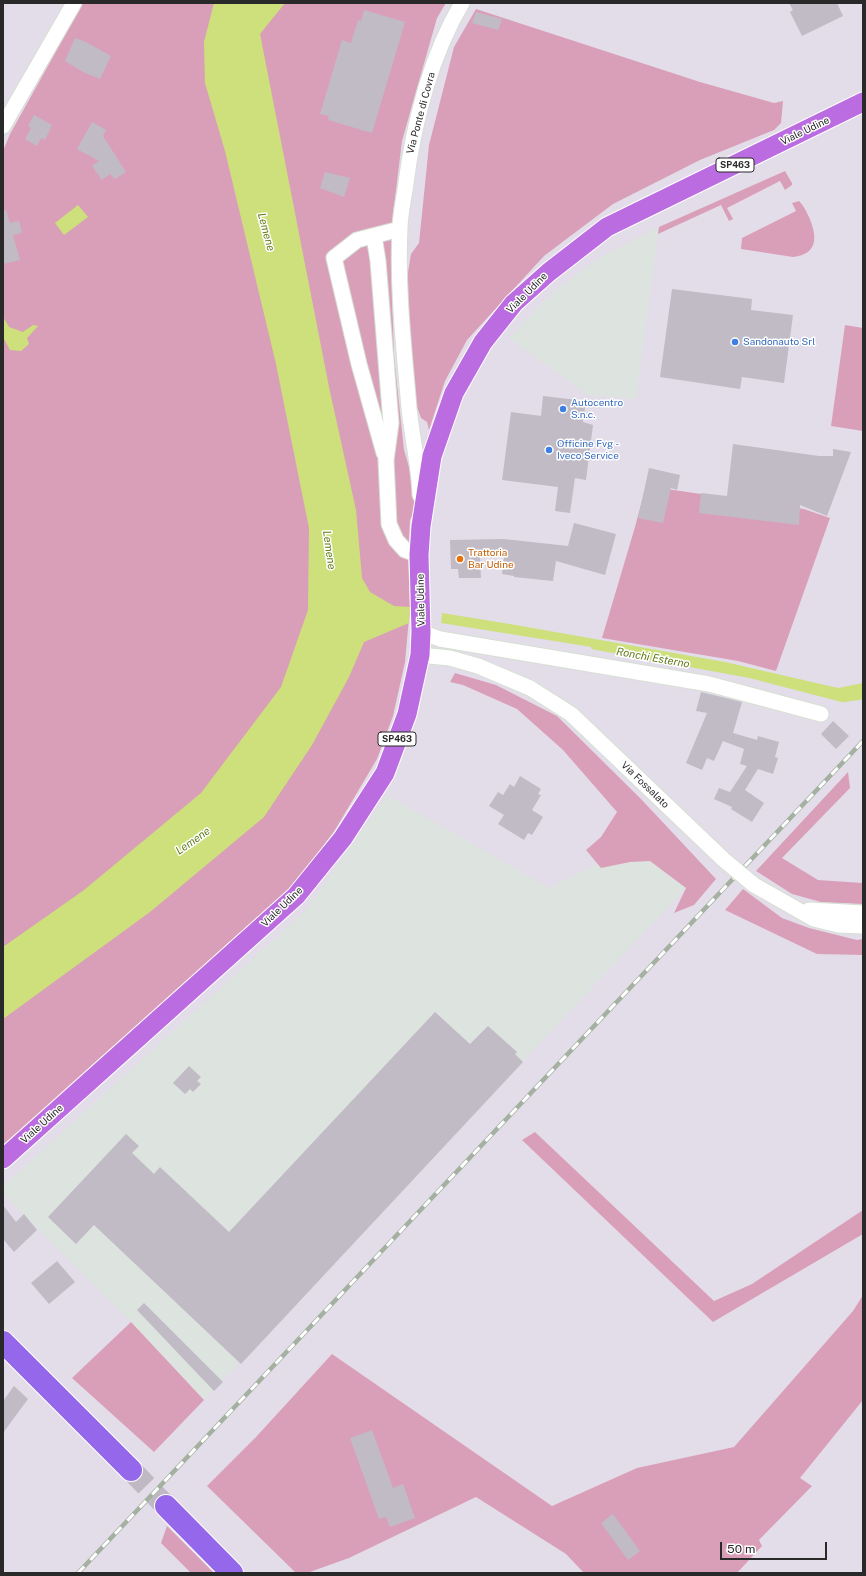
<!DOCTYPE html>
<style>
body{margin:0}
#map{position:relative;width:866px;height:1576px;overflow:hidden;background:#e3ddea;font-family:"Public Sans",sans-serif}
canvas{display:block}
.frame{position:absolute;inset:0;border:4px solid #292929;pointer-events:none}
.scale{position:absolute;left:720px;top:1542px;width:107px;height:18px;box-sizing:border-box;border:2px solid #292929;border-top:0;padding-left:5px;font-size:12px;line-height:14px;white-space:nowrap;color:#292929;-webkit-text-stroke:3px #fff;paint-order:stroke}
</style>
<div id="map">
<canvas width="866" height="1576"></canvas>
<div class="frame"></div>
<div class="scale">50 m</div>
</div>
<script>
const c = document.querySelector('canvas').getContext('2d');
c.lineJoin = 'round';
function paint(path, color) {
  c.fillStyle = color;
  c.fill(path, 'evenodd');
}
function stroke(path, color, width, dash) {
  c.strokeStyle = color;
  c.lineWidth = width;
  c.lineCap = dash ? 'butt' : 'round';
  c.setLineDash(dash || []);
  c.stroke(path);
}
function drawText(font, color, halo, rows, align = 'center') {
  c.font = font + ' "Public Sans",sans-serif';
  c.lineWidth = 3;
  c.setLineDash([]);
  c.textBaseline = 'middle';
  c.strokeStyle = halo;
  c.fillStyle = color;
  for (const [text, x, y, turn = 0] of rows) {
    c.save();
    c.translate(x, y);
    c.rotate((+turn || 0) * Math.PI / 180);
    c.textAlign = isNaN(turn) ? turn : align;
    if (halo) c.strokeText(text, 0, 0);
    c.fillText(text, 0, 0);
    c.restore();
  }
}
paint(new Path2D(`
 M659 227 636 399 587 395 509 338 552 293 601 257Z
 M387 795 549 888 643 841 686 888 204 1400 131 1322 3 1194V1186L305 911Z`), '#dde3de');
paint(new Path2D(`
 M83 3H446L437 18 402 141 393 215 391 263 394 356 404 450 415 487 414 504V512L410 520 408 557 410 607 405 662 393 716 377 759 335 830 298 880 279 899 3 1147V151L10 134Z
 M476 9 700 82 774 103 783 101 781 123 774 130 700 160 613 204 544 256 467 340 445 381 429 430 427 422 421 418 411 391 406 284 411 254 419 243 429 145 454 47Z
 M785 171 792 183V185L785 190 780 181 727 208 733 219 729 221 721 205 658 234 659 227Z
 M799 201C804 206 806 211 809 217 817 236 819 254 793 257L741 249 742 238 796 211 792 203Z
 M845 325 863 328V431L831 426Z
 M646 486 804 509 830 518 776 671 738 661 602 638 635 527Z
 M455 673 496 685 557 716 641 799 716 879 694 905 674 913 686 888 650 861 630 862 601 868 586 850 601 837 617 812 563 750 517 709 463 685 450 682Z
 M848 772 850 788 782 858 818 880 863 883V904L821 902 792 894 756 871Z
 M743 889 782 918 809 928 857 940 863 939V955L817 954 725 910Z
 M535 1132 714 1301 752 1284 863 1210V1234L713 1322 522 1140Z
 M863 1295V1400L800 1478 812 1486 759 1540 762 1546 737 1573H584L566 1554 476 1497 349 1558 307 1573H296L207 1486 256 1437 332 1354 552 1506 637 1468 734 1447 853 1311Z
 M131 1322 204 1400 154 1452 72 1378Z
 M167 1526 214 1573H191L161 1543Z`), '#da9fb8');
paint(new Path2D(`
 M214 3H285L260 34 329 387 356 510 362 578 370 592 394 606 410 607 409 623 364 642 349 677 312 745 264 817 150 912 3 1019V947L84 890 201 793 281 687 308 610 309 528 276 364 225 151 205 83 204 42Z
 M78 205 88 217 64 235 55 223Z
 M3 317 9 327 23 332 33 325 38 326 27 338 29 344 21 351 10 350 3 337Z
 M442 613 510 624 725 662 838 688 863 683V697L843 700 751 676 598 648 441 623Z`), '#cde07c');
stroke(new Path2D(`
 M593 647 751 676 843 700 863 697`), '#cde07c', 4.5);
paint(new Path2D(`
 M789 3H837L843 16 802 36 790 12 793 10Z
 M364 10 405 22 372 133 328 120 329 116 320 114 342 40 351 43 358 20 361 21Z
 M476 12 502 19 498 30 472 23Z
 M75 38 86 42 111 56 100 79 83 72 65 61Z
 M34 115 52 125 45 140 41 138 37 146 25 139 31 128 28 126Z
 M92 122 106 130 103 136 126 172 115 179 110 174 102 180 92 166 99 161 77 149Z
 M325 172 350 178 344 197 320 188Z
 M6 210 10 223 19 221 22 233 13 235 20 260 3 264V211Z
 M672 289 752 299 751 310 793 315 784 383 742 377 740 389 660 377Z
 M543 396 586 401 583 422 593 425 586 480 575 478 570 513 555 511 558 487 502 480 511 412 541 416Z
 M733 444 819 456H833V449L851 452 827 516 800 505 799 525 699 513 701 493 727 496Z
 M649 468 680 475 677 490 671 488 663 523 638 518Z
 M574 523 616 534 605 575 556 561 553 581 514 577V576L502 574 504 557H480L481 578H459L458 569H451L450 540 504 539 568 546Z
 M701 692 742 702 733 733 757 740 758 736 779 742 775 757 778 758 773 774 758 769 745 790 764 803 752 822 731 809 732 807 714 799 719 788 730 792 747 766 740 764 744 749 723 741 714 761 707 758 702 770 686 763 707 713 696 711Z
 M833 721 849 736 836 749 821 734Z
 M520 776 541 789 538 794 541 795 532 810 543 817 532 835 528 833 524 840 498 824 504 815 489 806 498 792 503 795 510 784 514 787Z
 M435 1012 470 1044 488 1026 517 1052 515 1054 523 1062 241 1364 94 1225 76 1244 48 1217 126 1134 139 1146 132 1153 154 1174 160 1167 229 1232Z
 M189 1066 201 1077 197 1081 201 1084 193 1092 190 1089 185 1094 173 1083Z
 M3 1205 16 1222 24 1214 37 1230 14 1252 3 1239Z
 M57 1261 75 1282 49 1304 31 1283Z
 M144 1303 223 1382 214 1391 137 1310Z
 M14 1386 28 1399 3 1433V1401Z
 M372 1430 393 1488 403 1484 415 1518 390 1527 386 1517 379 1519 350 1438Z
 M613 1514 640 1551 628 1560 601 1523Z`), '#c1bbc5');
stroke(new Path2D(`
 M131 1470 166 1506`), '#beb9c3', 22, [22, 11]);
const minor = new Path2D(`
 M3 126 74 3
 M374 236 378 261 391 423 386 460 389 524 396 540 405 550 419 555
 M384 453 359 364 334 258 357 240 400 229
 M420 495C419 466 412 438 409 408 404 349 397 289 400 229 400 216 403 203 405 190 413 126 429 59 462 3
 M421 632 440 639 709 684 821 714
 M420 655 450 658 478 666 530 688 571 714 724 860
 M754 885 814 919 838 925 863 926
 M809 910 863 913`);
const major = new Path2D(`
 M3 1159 296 896 343 838 385 773 407 714 420 655 421 632 419 555 421 526 432 456 454 393 483 342 514 303 549 272 607 227 863 102`);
const highway = new Path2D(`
 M3 1342 131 1470
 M166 1506 232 1573`);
stroke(minor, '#d6e0d2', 17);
stroke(major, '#fff', 21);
stroke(highway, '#fff', 24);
stroke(minor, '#fff', 15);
stroke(major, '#bb6ce0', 19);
stroke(highway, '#9567eb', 22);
const rail = new Path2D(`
 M78 1573 863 741`);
stroke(rail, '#a4b1a0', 4.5);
stroke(rail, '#fff', 3, [9]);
const minorBridge = new Path2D(`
 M724 860 754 885`);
stroke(minorBridge, '#d6e0d2', 17, []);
stroke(minorBridge, '#fff', 15);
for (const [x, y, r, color] of [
 [735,342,4,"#3f7fe0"],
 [563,409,4,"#3f7fe0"],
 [549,450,4,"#3f7fe0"],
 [460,559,4,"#e8710a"]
]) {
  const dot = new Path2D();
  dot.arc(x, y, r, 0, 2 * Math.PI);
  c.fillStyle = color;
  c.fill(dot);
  stroke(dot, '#fff', 1.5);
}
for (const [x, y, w] of [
 [735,165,38],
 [397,739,38]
]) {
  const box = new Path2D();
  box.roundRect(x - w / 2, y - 7, w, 14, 3);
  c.fillStyle = '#fff';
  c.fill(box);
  stroke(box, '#292929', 1);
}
drawText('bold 9px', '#292929', null, [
 ["SP463",735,165],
 ["SP463",397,739]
]);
drawText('10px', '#292929', '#fff', [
 ["Via Ponte di Covra",421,113,-75],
 ["Viale Udine",805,131,-26],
 ["Viale Udine",527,293,-45],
 ["Viale Udine",421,600,-91],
 ["Via Fossalato",645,785,44],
 ["Viale Udine",282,907,-44],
 ["Viale Udine",42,1124,-42]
]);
drawText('10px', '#366cbe', '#fff', [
 ["Sandonauto Srl",743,342],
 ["Autocentro",571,403],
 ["S.n.c.",571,415],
 ["Officine Fvg -",557,444],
 ["Iveco Service",557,456]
], 'left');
drawText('10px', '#c56008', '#fff', [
 ["Trattoria",468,553],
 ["Bar Udine",468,565]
], 'left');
drawText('italic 11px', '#647e1c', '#fff', [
 ["Lemene",266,232,75],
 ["Lemene",329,550,82],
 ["Ronchi Esterno",653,658,10],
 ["Lemene",193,841,-35]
]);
</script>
